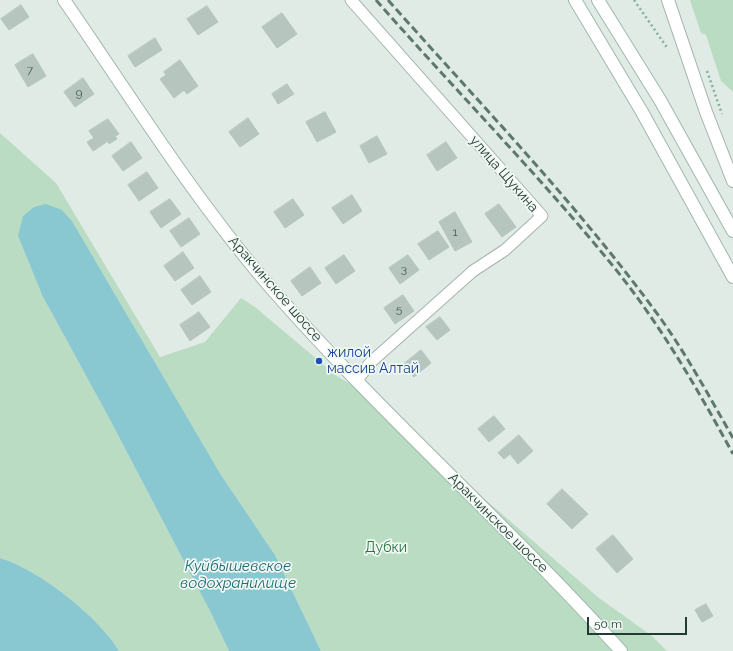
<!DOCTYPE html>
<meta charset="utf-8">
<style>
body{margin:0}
#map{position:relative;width:733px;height:651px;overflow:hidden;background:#e1ebe6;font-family:Raleway,sans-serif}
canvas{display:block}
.scale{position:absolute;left:587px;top:617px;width:100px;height:18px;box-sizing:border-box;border:2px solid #223c34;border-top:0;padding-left:5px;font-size:12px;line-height:14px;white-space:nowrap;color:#223c34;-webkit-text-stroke:3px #f1f8f4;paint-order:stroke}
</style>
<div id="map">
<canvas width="733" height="651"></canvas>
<div class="scale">50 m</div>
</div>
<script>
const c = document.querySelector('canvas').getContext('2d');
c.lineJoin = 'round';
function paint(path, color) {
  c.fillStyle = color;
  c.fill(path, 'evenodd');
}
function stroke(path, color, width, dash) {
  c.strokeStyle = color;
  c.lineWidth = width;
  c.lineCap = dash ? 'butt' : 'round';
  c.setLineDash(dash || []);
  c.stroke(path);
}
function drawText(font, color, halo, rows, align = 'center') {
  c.font = font + ' Raleway,sans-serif';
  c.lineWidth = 3.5;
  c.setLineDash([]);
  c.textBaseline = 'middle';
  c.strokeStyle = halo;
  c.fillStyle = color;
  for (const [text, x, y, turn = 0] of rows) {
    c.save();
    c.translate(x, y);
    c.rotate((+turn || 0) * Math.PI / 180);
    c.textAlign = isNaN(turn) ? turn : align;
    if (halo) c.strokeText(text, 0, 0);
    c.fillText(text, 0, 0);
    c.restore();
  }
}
paint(new Path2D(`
 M690 0H733V92L721 81 706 35 701 33Z
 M0 133 56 183 160 357 205 342 241 298 255 307 338 377 354 386 599 598 652 636 667 651H321L275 555 221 475 72 221 62 210 18 236 42 295 108 416 211 613 229 651H119C99 617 38 569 0 558Z`), '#badcc2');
paint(new Path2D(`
 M46 204 62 210 72 221 221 475 275 555 321 651H229L211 613 108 416 42 295 18 236 23 216 34 207Z
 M0 558C38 569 99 617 119 651H0Z`), '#89c8d0');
const building = new Path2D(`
 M21 5 29 17 9 30 1 19Z
 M207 6 218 22 198 35 187 19Z
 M282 13 297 34 277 48 262 27Z
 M155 38 162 50 135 67 128 56Z
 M33 54 46 76 28 87 15 65Z
 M180 60 198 86 187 94 184 90 174 98 160 79 166 75 164 72Z
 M83 78 94 94 75 107 64 92Z
 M287 84 294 94 278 104 272 94Z
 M325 112 336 132 317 142 306 122Z
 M248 118 259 134 240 147 229 132Z
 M108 119 119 134 115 136 117 139 109 144 108 141 93 151 87 142 94 138 89 131Z
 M377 136 387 154 369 163 360 146Z
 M131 142 142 158 123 171 112 156Z
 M446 142 457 158 437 171 427 155Z
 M147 172 158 188 139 201 128 185Z
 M352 195 362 211 343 224 332 208Z
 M170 199 181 214 161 228 150 212Z
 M293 199 304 215 285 228 274 212Z
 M499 204 516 227 502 237 485 214Z
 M455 212 472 242 455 251 439 222Z
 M189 218 200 234 181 247 170 231Z
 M438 231 449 247 429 260 418 244Z
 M183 252 194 268 175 281 164 266Z
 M344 255 355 271 336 284 325 268Z
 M408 255 419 270 400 284 389 268Z
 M310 267 321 283 302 296 291 281Z
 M200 276 211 292 192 305 181 290Z
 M403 295 414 311 395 324 384 308Z
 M199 312 210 327 190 341 180 325Z
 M440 317 450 330 437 340 426 327Z
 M421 350 431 363 414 377 404 364Z
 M494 416 505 429 489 442 478 429Z
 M519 435 533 451 518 464 510 454 504 459 498 453Z
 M562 489 588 514 572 529 547 504Z
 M613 535 633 559 617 573 596 549Z
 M706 604 713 616 702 622 695 610Z`);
paint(building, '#b6c6bf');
stroke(building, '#b3c5bd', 1);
const minor = new Path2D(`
 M351 0 542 216 505 250 473 271 371 362 357 380`);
const tertiary = new Path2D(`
 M668 0 706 112 733 181`);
const secondary = new Path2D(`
 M64 0C129 94 190 193 265 281 377 411 507 524 621 651
 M575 0 642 112 733 277
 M598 0 660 100 733 231`);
stroke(minor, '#a4b3ad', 13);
stroke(tertiary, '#a4b3ad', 14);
stroke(secondary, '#a0b7ae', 14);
stroke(new Path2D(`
 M634 0 668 49
 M707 71 722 114`), '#82af9f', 2.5, [2, 3]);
stroke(minor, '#fff', 11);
stroke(tertiary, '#fff', 12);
stroke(secondary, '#fff', 12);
stroke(new Path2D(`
 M376 0C454 89 538 174 613 266 660 324 697 388 733 454
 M388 0C481 105 579 206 661 319 688 357 710 398 733 438`), '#5c786f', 3, [8, 4]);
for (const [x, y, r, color] of [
 [319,361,4,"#1a4fb4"]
]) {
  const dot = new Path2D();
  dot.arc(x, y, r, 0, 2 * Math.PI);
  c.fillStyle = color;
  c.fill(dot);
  stroke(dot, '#f1f8f4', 1.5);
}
drawText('12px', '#475e57', null, [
 ["7",30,70],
 ["9",79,93],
 ["1",455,232],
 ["3",404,269],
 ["5",399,309]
]);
drawText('14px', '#223c34', '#f1f8f4', [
 ["улица Щукина",504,174,49],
 ["Аракчинское шоссе",275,289,49],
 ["Аракчинское шоссе",498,523,45]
]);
drawText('14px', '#164399', '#f1f8f4', [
 ["жилой",327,353],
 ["массив Алтай",327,369]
], 'left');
drawText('14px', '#2c7244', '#f1f8f4', [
 ["Дубки",386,548]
]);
drawText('italic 15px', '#1c6c77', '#f1f8f4', [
 ["Куйбышевское",238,566],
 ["водохранилище",238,583]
]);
</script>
